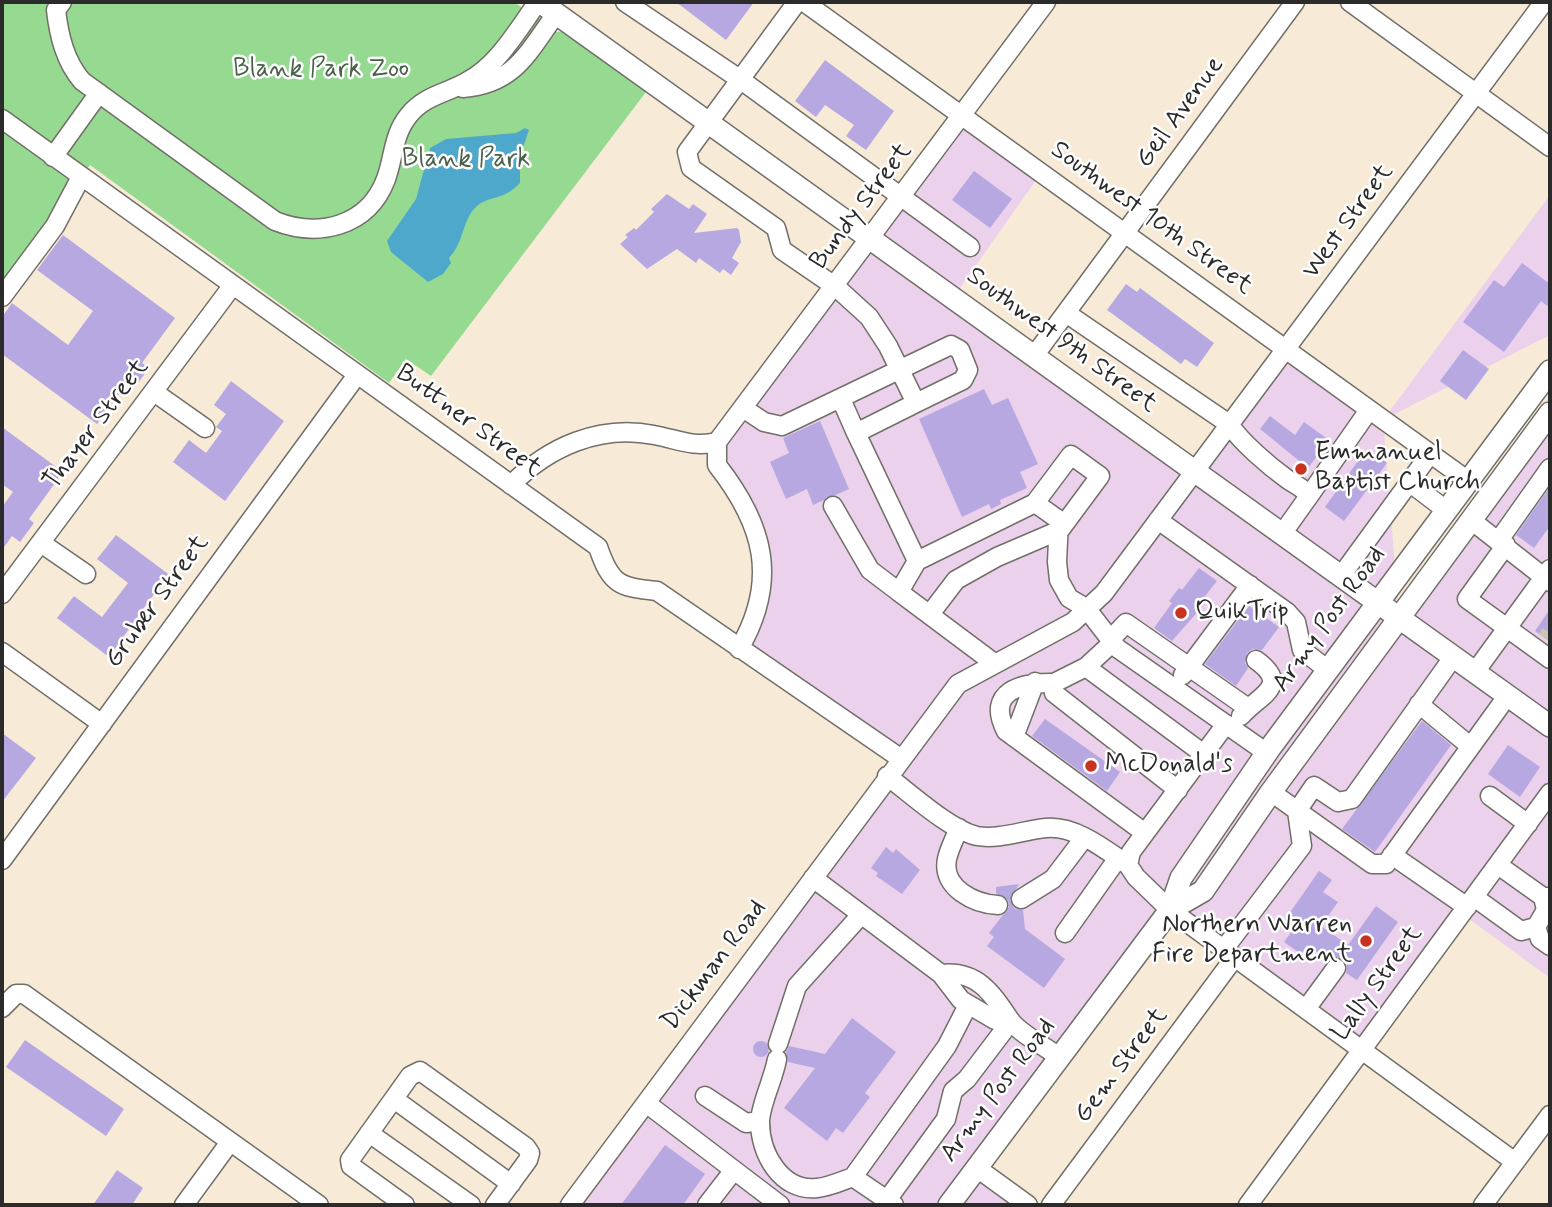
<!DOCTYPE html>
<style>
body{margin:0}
#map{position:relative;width:1552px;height:1207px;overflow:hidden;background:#f7ebd8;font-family:Mynerve,sans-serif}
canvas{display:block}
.frame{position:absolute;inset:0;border:4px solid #2b2b2b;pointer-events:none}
</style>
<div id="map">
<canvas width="1552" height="1207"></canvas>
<div class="frame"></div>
</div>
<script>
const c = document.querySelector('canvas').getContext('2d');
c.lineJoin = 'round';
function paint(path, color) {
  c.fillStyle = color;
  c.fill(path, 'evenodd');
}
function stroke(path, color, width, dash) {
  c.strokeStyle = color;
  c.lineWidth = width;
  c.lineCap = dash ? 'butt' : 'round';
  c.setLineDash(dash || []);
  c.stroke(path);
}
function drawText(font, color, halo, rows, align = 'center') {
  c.font = font + ' Mynerve,sans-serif';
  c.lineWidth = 5;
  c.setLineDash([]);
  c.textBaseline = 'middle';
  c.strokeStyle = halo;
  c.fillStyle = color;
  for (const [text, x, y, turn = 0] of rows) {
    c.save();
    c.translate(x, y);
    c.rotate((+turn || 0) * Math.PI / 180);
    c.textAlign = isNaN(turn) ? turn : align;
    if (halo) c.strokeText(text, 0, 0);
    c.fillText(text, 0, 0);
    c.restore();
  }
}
paint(new Path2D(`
 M962 116 1041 173 953 298 1194 471 1288 350 1383 420 1550 195V335L1383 420 1399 615 1550 398V978L1469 919H1458L1362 1050 1170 911 977 1168 1028 1205H570L900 758 739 649 762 560 715 455Z`), '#ebd1eb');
paint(new Path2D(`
 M2 2H514L556 32 566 31 649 88 431 376 406 359 389 383 90 165 2 284Z`), '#96da92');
paint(new Path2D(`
 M525 128 529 130 520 156V183C503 201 488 196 477 206 462 219 465 241 449 258L451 263 443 274 428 282 391 252 387 241 416 199 430 148 446 139 516 133Z`), '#4ea8cc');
paint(new Path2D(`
 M676 2H754L726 40Z
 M825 60 894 111 866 150 846 136 854 125 825 105 816 117 795 101Z
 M974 171 1012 199 990 228 952 200Z
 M667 194 689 209 693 204 707 214 694 233 737 228 739 230 741 242 732 258 739 263 731 275 723 269 720 273 699 258 696 263 677 249 647 269 620 244 628 237 625 235 634 228 636 230 654 212 651 209Z
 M63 235 175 318 142 363 149 368 135 387 128 382 97 424 2 354V317L12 303 68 345 93 311 37 270Z
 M1522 263 1550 284V308L1541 301 1504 352 1463 322 1494 280 1504 287Z
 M1126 284 1137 292 1140 288 1214 343 1197 367 1185 359 1181 364 1107 310Z
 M1463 350 1489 369 1466 400 1440 381Z
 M231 381 284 421 225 501 173 462 189 440 206 453 222 431 216 427 226 414 214 405Z
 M984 389 992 405 1008 398 1038 464 1020 472 1027 488 1000 500 1001 504 991 509 989 504 962 517 919 419Z
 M1270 416 1295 435 1304 422 1329 440 1308 468 1260 429Z
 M820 421 849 489 813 505 807 489 786 499 770 462 789 453 783 438Z
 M2 427 63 472 29 519 34 523 20 542 12 536 2 550V507L13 492 2 484Z
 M1374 453 1387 463 1344 521 1325 507 1363 454 1369 459Z
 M1550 487V526L1534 548 1516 535Z
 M116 535 171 576 151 598 109 657 57 618 74 596 102 617 128 583 97 559Z
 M1199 568 1217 581 1205 596 1209 599 1172 641 1154 628 1172 603 1169 601 1179 588 1182 590Z
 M1249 606 1279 627 1262 650 1253 649 1247 653 1245 663 1248 668 1236 686 1205 664Z
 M1550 609V642L1535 631Z
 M1045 719 1120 772 1107 791 1032 736Z
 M1422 721 1451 745 1375 852 1342 829Z
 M2 733 36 758 2 802Z
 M1508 745 1540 767 1520 797 1488 774Z
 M886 847 893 853 896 849 920 870 902 894 876 876 878 873 871 868Z
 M1319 871 1332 880 1323 892 1338 902 1321 926 1348 945 1376 906 1398 922 1357 980 1346 973 1347 964 1342 958 1328 960 1307 945 1301 954 1284 942 1292 931 1282 924Z
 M1019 884 1010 900 1015 909 1023 910 1025 929 1065 959 1044 988 987 946 994 937 989 933 1009 907 1008 900 996 893V887Z
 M852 1018 896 1052 865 1093 870 1097 843 1133 836 1128 827 1141 784 1108 815 1068 788 1062 786 1052 789 1046 825 1054Z
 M25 1040 124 1109 106 1136 6 1067Z
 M753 1049a8 8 0 1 1 16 0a8 8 0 1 1-16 0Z
 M665 1145 705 1174 683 1205H621Z
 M117 1170 143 1188 132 1205H93Z`), '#b7a8e2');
stroke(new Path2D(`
 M1546 639 1550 633`), '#cec5b5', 18, [18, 9]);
const minor = new Path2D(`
 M62 2 56 10C59 36 65 61 82 81L275 221C318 238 368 227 386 179 394 157 393 134 409 115 425 95 448 93 468 81 499 64 518 29 538 2
 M625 2 741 80 970 247
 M797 2 687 152 691 168 776 228 782 250 836 287 869 317 888 346 916 403 856 433 917 561 1035 503 1059 520 1057 562 1059 580 1069 598 1086 608 1117 648 1267 753
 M804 2 1467 480
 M1350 2 1550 147
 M463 88C515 84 528 52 556 14
 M2 119 598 547C611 585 619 587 657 591L900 758
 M53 157 99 93
 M2 297 55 226 81 177
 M1066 313 1229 424C1241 442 1269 466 1287 479 1295 485 1303 487 1309 496L1282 534
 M1034 356 1295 2
 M154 392 205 428
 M841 399 856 433
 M743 408 764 422 782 426 951 345 960 350 968 370 963 380 916 403
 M1409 482 1446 510
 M511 485C548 447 600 424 654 435 677 439 693 448 717 442
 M1309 496 1369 410
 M833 506 870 570 899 592
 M1158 520 1287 612 1296 622 1302 650 1328 670
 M1471 520 1550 582
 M1499 540 1550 468
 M41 543 86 574
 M1506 545 1467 599 1550 659
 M917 561 899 592 994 663
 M1341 576 1430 454
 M2 594 233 285
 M930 614 956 580 997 557 1060 530 1100 476 1071 455 1035 503
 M1110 640 1126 623 1248 708
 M1112 643 1086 667 1054 683V693L1178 790
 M739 649C779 580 764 525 717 465V442L1046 2
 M2 652 102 724
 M1086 667 1205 755
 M1475 672 1550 569
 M1183 675 1250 585
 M1054 683C1022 682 985 691 1006 731L1145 833
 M1419 704 1470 746
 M1241 716C1259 695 1292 686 1256 660
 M1226 724 1131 852 1128 865 1136 877 1170 910 1515 1162
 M1014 737 1035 682
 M887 776C910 793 950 830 977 836 999 840 1024 830 1046 828 1075 825 1106 850 1128 865
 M1271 792 1372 864H1386L1508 695
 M1490 796 1528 824
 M959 828C955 838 949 849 947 859 941 888 975 904 998 905
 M1392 855 1467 907
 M2 860 357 375
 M1498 865 1543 897H1550
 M813 878 941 974 961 1000 995 1020 1011 1021
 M1474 897 1521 931 1536 927 1546 910 1543 897
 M1021 899 1053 879 1084 838
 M1536 927 1540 939 1550 946
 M1065 933 1118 858
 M1224 949 1302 846 1297 811 1314 786 1338 802 1352 799 1454 656
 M941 974C977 970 992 993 1010 1020 1020 1034 1045 1046 1059 1057
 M2 1008 16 994H24L319 1205
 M1306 1009 1336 968
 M778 1044 797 986 860 916
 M777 1059C774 1078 760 1105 760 1122 760 1153 781 1192 817 1188 829 1187 842 1181 853 1177L894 1205
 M705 1096 746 1123 759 1121
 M394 1099 511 1184
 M646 1103 734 1170 707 1205
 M369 1133 471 1205
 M977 1168 1028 1205
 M734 1170 780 1205
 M853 1177 947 1046 968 1005
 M887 1200 946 1119 953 1091 967 1079 1011 1021
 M184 1205 230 1142
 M405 1205 351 1166 350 1160 410 1076 420 1071 526 1147 530 1153 528 1160 495 1205
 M570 1205 958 684 1073 622 1104 593 1544 2
 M1051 1205 1235 957
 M1248 1205 1550 793
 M1483 1205 1550 1115`);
const major = new Path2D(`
 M540 2 1550 726
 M1170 910 1203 891 1271 792 1550 413
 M949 1205 1170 910 1181 878 1270 748 1550 371`);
stroke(minor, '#726e68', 21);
stroke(major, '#726e68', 24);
stroke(minor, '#fff', 18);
stroke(major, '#fff', 21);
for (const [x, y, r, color] of [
 [1301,469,7,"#c8321e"],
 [1181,613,7,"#c8321e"],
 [1091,766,7,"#c8321e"],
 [1366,941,7,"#c8321e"]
]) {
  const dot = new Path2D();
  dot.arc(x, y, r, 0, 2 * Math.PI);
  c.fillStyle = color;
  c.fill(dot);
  stroke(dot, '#fff', 2.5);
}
drawText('26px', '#4b604a', '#fff', [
 ["Blank Park Zoo",321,71],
 ["Blank Park",466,161]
]);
drawText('26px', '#2b2b2b', '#fff', [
 ["Geil Avenue",1181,113,-54],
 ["Bundy Street",862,207,-53],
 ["Southwest 10th Street",1151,219,36],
 ["West Street",1349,222,-54],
 ["Southwest 9th Street",1061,341,36],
 ["Buttner Street",468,422,36],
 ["Thayer Street",97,425,-53],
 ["Gruber Street",158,602,-54],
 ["Army Post Road",1330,620,-54],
 ["Dickman Road",715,966,-53],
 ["Lally Street",1378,984,-54],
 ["Gem Street",1122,1066,-53],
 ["Army Post Road",999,1091,-53]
]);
drawText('26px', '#2b2b2b', '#fff', [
 ["Emmanuel",1315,454],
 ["Baptist Church",1315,484],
 ["QuikTrip",1195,613],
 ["McDonald's",1105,766],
 ["Northern Warren",1352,926,"right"],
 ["Fire Department",1352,956,"right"]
], 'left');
</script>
